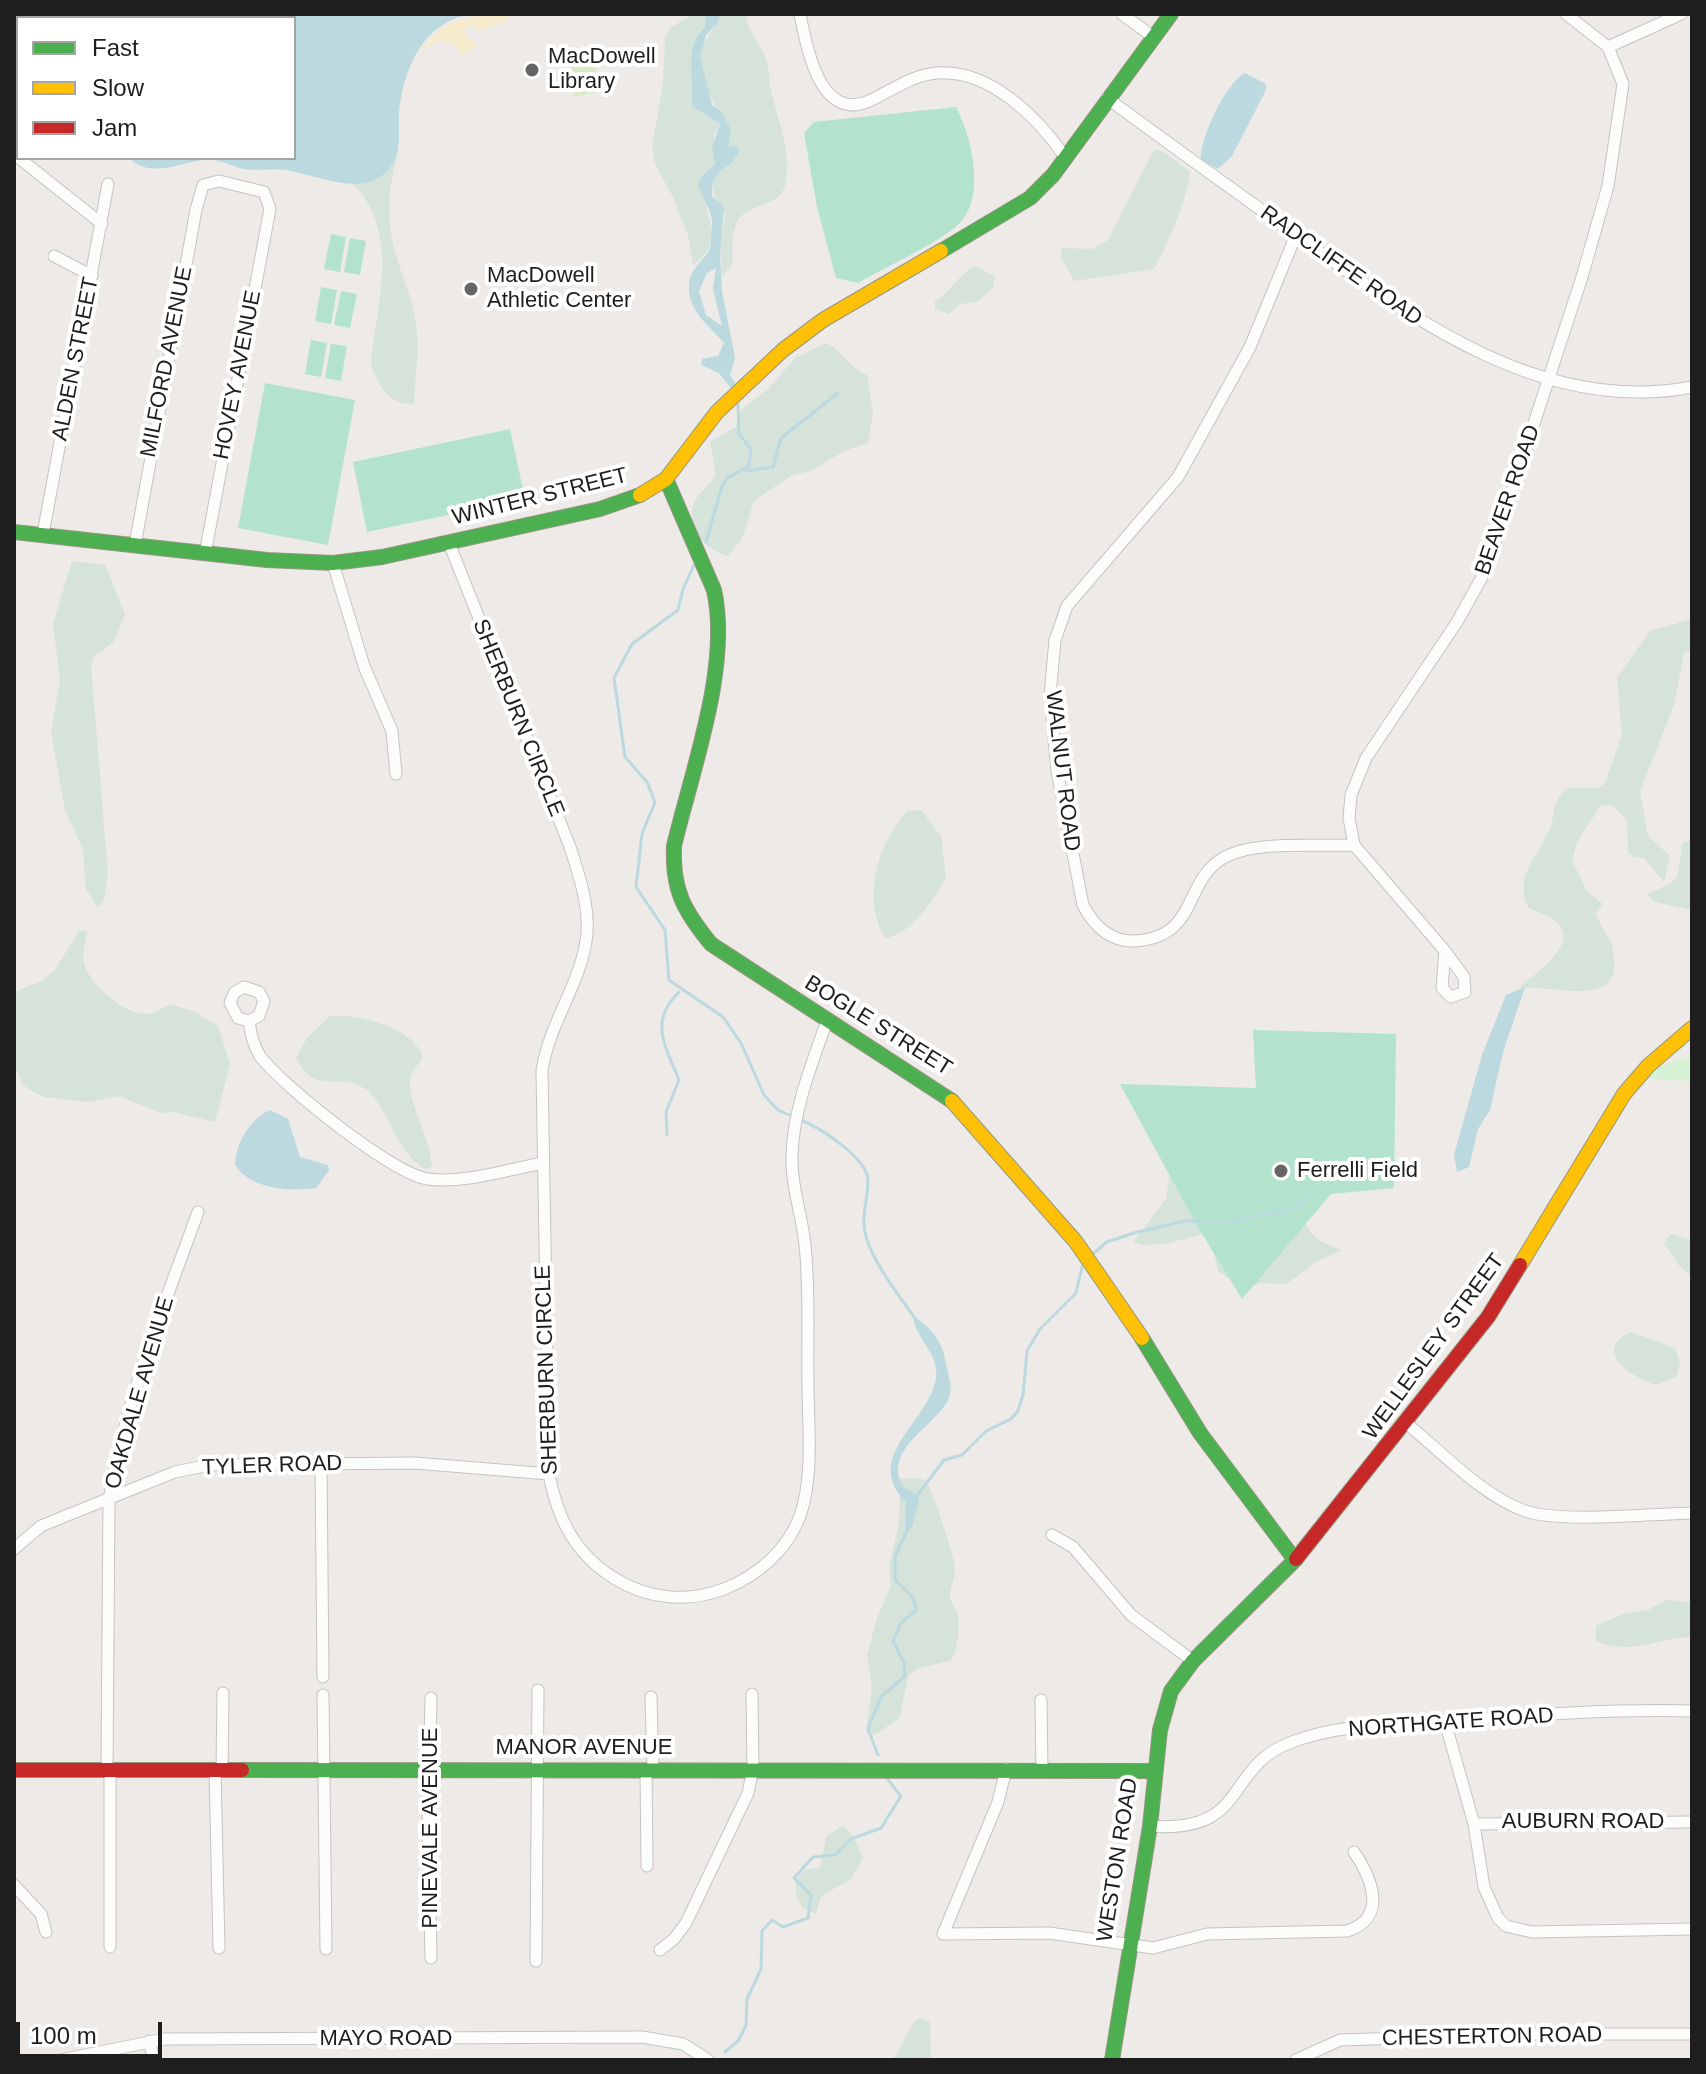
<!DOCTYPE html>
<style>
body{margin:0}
#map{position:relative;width:1706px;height:2074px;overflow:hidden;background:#edeae7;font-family:Arial,sans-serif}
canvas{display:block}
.frame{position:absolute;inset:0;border:16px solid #1e1e1e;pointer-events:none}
.legend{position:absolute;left:16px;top:16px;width:280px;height:144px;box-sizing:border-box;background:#fff;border:2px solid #a5a5a5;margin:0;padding:10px 14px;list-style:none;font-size:24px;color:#1e1e1e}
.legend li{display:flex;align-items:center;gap:16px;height:40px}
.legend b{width:40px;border:2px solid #a5a5a5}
.scale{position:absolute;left:16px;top:2022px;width:146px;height:36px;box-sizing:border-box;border:4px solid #1e1e1e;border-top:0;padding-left:10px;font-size:24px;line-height:28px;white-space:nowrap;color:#1e1e1e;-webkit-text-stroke:6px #fff;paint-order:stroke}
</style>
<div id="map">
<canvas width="1706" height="2074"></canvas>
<div class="frame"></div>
<ul class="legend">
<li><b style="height:10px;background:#4caf50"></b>Fast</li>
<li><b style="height:10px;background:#ffc107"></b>Slow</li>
<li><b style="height:10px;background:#c62828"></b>Jam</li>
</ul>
<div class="scale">100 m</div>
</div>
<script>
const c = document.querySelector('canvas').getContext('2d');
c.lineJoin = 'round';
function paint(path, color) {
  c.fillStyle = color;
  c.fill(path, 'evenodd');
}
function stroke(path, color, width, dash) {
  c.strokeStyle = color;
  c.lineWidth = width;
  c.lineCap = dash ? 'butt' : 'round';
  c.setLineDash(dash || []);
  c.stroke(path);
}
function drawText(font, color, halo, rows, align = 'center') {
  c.font = font + ' Arial,sans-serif';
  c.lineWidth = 8;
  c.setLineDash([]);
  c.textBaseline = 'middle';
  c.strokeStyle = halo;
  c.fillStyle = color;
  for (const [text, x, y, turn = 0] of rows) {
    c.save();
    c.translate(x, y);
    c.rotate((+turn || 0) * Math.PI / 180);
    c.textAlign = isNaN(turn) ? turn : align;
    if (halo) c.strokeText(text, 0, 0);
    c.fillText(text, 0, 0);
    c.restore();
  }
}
paint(new Path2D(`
 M592 55 601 91 575 97 567 61Z`), '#dae9c7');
paint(new Path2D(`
 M694 14 706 17 705 27 698 32 693 98 720 123 714 137 715 165 701 174C698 205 731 242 693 265L688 235 673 197 655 164 652 145 663 85 665 38 670 28Z
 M720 14H746C747 33 760 42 766 59 769 68 769 80 771 90 777 118 791 150 786 181 782 210 749 200 737 222 730 235 734 251 732 264L722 276 720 244 725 215C704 183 714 179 731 148L728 147C729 113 699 94 700 59 701 39 716 32 720 14Z
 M399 149C388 186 385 220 397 258 403 280 413 300 416 323 420 350 415 376 414 403 391 409 373 380 371 361 378 301 400 229 352 183 370 182 391 167 399 149Z
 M1154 150 1162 151 1190 171C1191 190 1164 254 1154 269L1074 281 1061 257 1062 248 1092 249 1108 240Z
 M975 266 995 277 993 288 977 302 960 304 949 314 935 309V301C952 292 958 274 975 266Z
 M825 343C845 351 844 364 867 375L873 413 868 443 844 451 811 471 792 475 754 501 742 539 728 556C706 550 683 528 695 501 699 492 711 484 716 475L710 442 736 427 741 410 767 390 795 358Z
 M72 561 105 565 125 614 114 642 94 656 91 667 108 873 104 900 98 908 86 889 83 850 65 810 51 732 60 681 53 624Z
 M1692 619V651L1684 653 1674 705 1640 791 1648 836 1670 856 1664 882 1644 858 1634 857 1628 852 1627 820 1613 806 1601 805 1577 842 1572 860 1587 892 1603 904 1596 913C1599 926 1609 935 1612 946 1629 1015 1553 983 1519 988 1533 975 1581 944 1557 923 1549 915 1537 913 1528 907 1514 877 1536 858 1548 833 1556 817 1551 800 1568 788H1599L1605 783 1622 735 1617 678 1650 631Z
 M921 810 941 836 946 878C933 899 911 936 884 938 863 894 876 847 907 811Z
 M1692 841V910L1654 902 1647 894C1687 879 1675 878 1683 842Z
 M87 931C86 942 82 951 84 963 89 984 123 1014 146 1014 154 1014 163 1008 170 1004L193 1011 218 1026 230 1064 215 1122 174 1112 161 1113 119 1096 88 1102 44 1097 30 1090 23 1085 14 1065V992L42 981 55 970 78 932Z
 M330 1016C359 1014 413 1027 423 1057 420 1062 415 1067 412 1073 402 1095 432 1139 432 1166L426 1169C392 1152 389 1100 360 1086 334 1073 314 1095 296 1058L307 1038Z
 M1170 1171 1301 1210C1307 1235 1318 1242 1342 1250L1318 1261 1286 1284 1261 1283 1244 1289 1218 1271 1213 1248 1203 1234C1183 1239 1153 1250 1133 1242L1166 1199Z
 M1671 1234 1692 1240V1277L1680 1267 1664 1243Z
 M1630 1332 1675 1348 1680 1363 1676 1377 1656 1385C1633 1378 1591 1352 1630 1332Z
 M900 1479C906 1479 919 1477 924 1480 931 1483 954 1557 955 1567 956 1577 949 1586 950 1597 951 1605 959 1612 959 1620 959 1631 957 1654 950 1661L919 1668 908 1676 900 1717 877 1734 870 1735 866 1731 872 1688 867 1655 877 1618 891 1586 889 1566 899 1523Z
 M1666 1600 1692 1602V1637C1657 1638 1630 1656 1596 1641V1626L1623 1614 1648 1610Z
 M843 1825 854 1837 863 1858 851 1879 821 1896 816 1914 803 1908C796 1896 790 1879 805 1870L820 1867 827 1836Z
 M919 2018 930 2022 931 2060H893L914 2022Z`), '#d5e3da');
paint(new Path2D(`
 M483 14H512L504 22 477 31 473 25 466 28V36L478 45 463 56 456 47 442 40 423 49C444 19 451 24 483 14Z`), '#f6ebcc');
paint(new Path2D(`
 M1692 1055V1081L1631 1077Z`), '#d6f2d4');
paint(new Path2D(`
 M956 107C971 136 987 196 959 224 942 241 882 269 858 283L836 278 817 207 804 133 814 122Z
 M331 234 346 237 340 272 324 269Z
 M350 238 366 241 360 275 344 272Z
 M321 287 337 290 331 324 315 321Z
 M341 291 357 294 350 328 334 325Z
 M311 340 327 343 321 377 305 374Z
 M331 344 347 346 341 381 325 378Z
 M265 383 355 400 328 545 238 528Z
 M510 429 525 499 367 532 353 462Z
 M1253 1030 1396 1034 1394 1188 1331 1194 1242 1299 1196 1224 1120 1084 1256 1088Z`), '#b3e3cd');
paint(new Path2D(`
 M14 14H471C423 22 403 69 399 114 398 135 403 156 386 172 361 197 316 175 286 170 272 168 258 171 244 169 233 167 225 162 215 160 192 155 153 183 129 158H294V18H18V75L14 72Z
 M705 14H720L717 24 706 35 700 57 712 105 721 111 731 130 728 146 737 147 739 152C728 173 711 166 712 196L724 207 720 255 722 291 735 358 730 375 736 385 731 388 719 373 701 365 702 359 718 356 724 343C712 328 697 319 691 300 681 264 712 263 711 240 711 232 713 222 711 215 703 190 686 183 715 165L712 148 720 124 692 106C695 81 683 45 705 27ZM716 268 713 289 722 326 706 315 699 291 707 273Z
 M1245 73 1266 84V90L1232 156 1218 169 1201 160C1199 140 1227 81 1245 73Z
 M1525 987 1503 1052 1490 1110 1478 1129 1469 1167 1457 1172 1454 1155 1482 1055 1506 995Z
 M270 1110 288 1119 300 1157 328 1165 329 1170 316 1188C290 1192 248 1189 235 1164 236 1143 251 1118 270 1110Z
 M913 1316C932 1327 943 1343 946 1364 948 1373 952 1385 950 1395 941 1425 881 1446 903 1487L914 1493 919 1502 912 1527 905 1536 906 1502C861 1456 929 1423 936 1378 940 1355 915 1338 913 1316Z`), '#bbd9df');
stroke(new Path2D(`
 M745 471 773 467 781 438 838 393
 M706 542 722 486 727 478 749 466 751 450 739 433 738 405
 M694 565 683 589 678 610 632 644 614 678 625 757 647 782 655 802 642 834 636 887 665 930 669 980 723 1017 741 1043 764 1095 778 1110 794 1117
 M801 1120C820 1128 868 1158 868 1181 868 1200 860 1217 866 1237 875 1265 897 1293 914 1317
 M667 1135 666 1112 679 1080C666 1047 648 1022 679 992
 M1094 1253 1107 1242 1134 1233 1184 1221H1231L1291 1209 1309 1198
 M916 1497 944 1460 962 1455 986 1431 1011 1419 1018 1411 1023 1395 1027 1351 1040 1329 1076 1293 1082 1267
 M878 1755 868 1729 881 1697 905 1676 904 1663 893 1641 901 1623 917 1609 912 1596 895 1580V1556L906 1533
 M725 2052 738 2041 746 2025 747 1999 761 1969 762 1931 772 1920 783 1927 808 1918 811 1895 794 1878 813 1857 835 1855 851 1839 881 1828 901 1796 885 1776`), '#bbd9df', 3);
const street = new Path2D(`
 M800 14C806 46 820 123 869 101 891 91 912 75 937 73 990 69 1038 118 1065 157
 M1122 14 1152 36
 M1608 47 1681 14
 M1107 98C1169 144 1232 189 1295 234 1410 317 1542 416 1692 387
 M19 158 102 224
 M1296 235 1250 347 1178 477 1067 606 1055 640 1050 695 1057 771 1083 905C1094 926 1110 942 1135 941 1200 937 1182 880 1225 857 1257 840 1317 847 1354 845
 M54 256 92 276
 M43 534 108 184
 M449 543 570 847C579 875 589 904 587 933 583 981 549 1022 542 1071L549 1474C557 1518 575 1554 614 1578 647 1599 687 1603 724 1589 757 1576 787 1551 800 1516 814 1475 808 1427 808 1384 807 1338 810 1291 805 1245 802 1215 791 1186 792 1155 793 1111 812 1063 827 1021
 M135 545 196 210 203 185 219 181 264 192 270 209 205 554
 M333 563 364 666 392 731 396 774
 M1445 951 1442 988 1451 997 1465 992 1464 977 1445 951 1354 845 1349 818 1351 795 1366 758 1457 622 1486 570 1582 277 1608 186 1623 84 1608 47 1566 14
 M249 1021 238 1018 230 1003 234 993 244 987 259 992 264 1001 259 1016 249 1021C251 1034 253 1045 260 1056 281 1085 394 1175 428 1179 464 1184 508 1169 544 1163
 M1406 1423C1442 1452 1481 1495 1525 1511 1559 1523 1652 1514 1692 1513
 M321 1463 323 1677
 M1052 1535 1073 1547 1131 1615 1193 1661
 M14 1549 41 1526 63 1517 175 1472 210 1465 415 1463 549 1474
 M323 1695 326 1949
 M651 1697 653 1770
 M1041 1700 1042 1769
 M1445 1722 1474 1824 1484 1887 1498 1918 1506 1926 1532 1932 1692 1929
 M1006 1769 998 1802 943 1934 1049 1933 1153 1948 1207 1934 1347 1931C1389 1918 1371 1877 1354 1852
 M107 1770 109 1500C125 1401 164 1306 198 1212
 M215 1770 219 1948
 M222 1770 223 1693
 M646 1770 647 1866
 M1474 1824 1692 1822
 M1150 1826C1250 1834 1223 1767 1292 1742 1342 1723 1397 1725 1449 1721 1529 1715 1612 1709 1692 1711
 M14 1885 41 1914 46 1932
 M110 1947V1770
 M660 1950 674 1939 686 1923 748 1793 753 1769 752 1694
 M431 1958 428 1824 431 1698
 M536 1961 538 1690
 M149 2041 154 2060
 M60 2060 165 2039 642 2037 683 2044 708 2060
 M1296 2060 1340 2040 1527 2034H1692`);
const fast = new Path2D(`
 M941 251 1030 198 1053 175 1171 14
 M666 479 714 590C731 666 692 770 674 846 672 890 684 911 711 944L952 1101
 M14 532 267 560 333 563 382 557 600 509 640 495
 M1142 1338 1200 1433 1295 1560
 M242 1770 1154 1771
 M1112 2060 1150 1826 1160 1730 1171 1691 1193 1661 1296 1559`);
const slow = new Path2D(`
 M640 495 666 479 717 412 783 350 823 320 941 251
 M952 1101 1076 1242 1142 1338
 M1520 1265 1624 1094 1648 1066 1692 1028`);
const jam = new Path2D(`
 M1296 1559 1488 1317 1520 1265
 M14 1770H242`);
stroke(street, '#c5c4c3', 13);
stroke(fast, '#96967f', 16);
stroke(slow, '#96967f', 16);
stroke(jam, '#96967f', 16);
stroke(street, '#fcfcfb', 11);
stroke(fast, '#4caf50', 14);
stroke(slow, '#ffc107', 14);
stroke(jam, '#c62828', 14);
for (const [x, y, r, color] of [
 [532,70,8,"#666564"],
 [471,289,8,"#666564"],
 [1281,1171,8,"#666564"]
]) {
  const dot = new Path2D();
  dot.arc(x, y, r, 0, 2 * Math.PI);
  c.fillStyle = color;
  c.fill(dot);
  stroke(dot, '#fff', 3);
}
drawText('22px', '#1e1e1e', '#fff', [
 ["MacDowell",548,57],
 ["Library",548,82],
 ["MacDowell",487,276],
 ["Athletic Center",487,301],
 ["Ferrelli Field",1297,1171]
], 'left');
drawText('22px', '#1e1e1e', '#fff', [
 ["RADCLIFFE ROAD",1341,266,35],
 ["ALDEN STREET",76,359,-79],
 ["MILFORD AVENUE",167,362,-79],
 ["HOVEY AVENUE",238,375,-79],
 ["WINTER STREET",540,497,-14],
 ["BEAVER ROAD",1508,500,-71],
 ["SHERBURN CIRCLE",518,718,68],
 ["WALNUT ROAD",1062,771,83],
 ["BOGLE STREET",878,1026,32],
 ["WELLESLEY STREET",1434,1347,-54],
 ["SHERBURN CIRCLE",547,1370,-92],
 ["OAKDALE AVENUE",140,1393,-74],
 ["TYLER ROAD",272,1466,-2],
 ["NORTHGATE ROAD",1451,1723,-4],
 ["MANOR AVENUE",584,1748],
 ["AUBURN ROAD",1583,1822],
 ["PINEVALE AVENUE",431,1828,-90],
 ["WESTON ROAD",1118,1860,-81],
 ["CHESTERTON ROAD",1492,2037,-1],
 ["MAYO ROAD",386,2039]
]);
</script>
